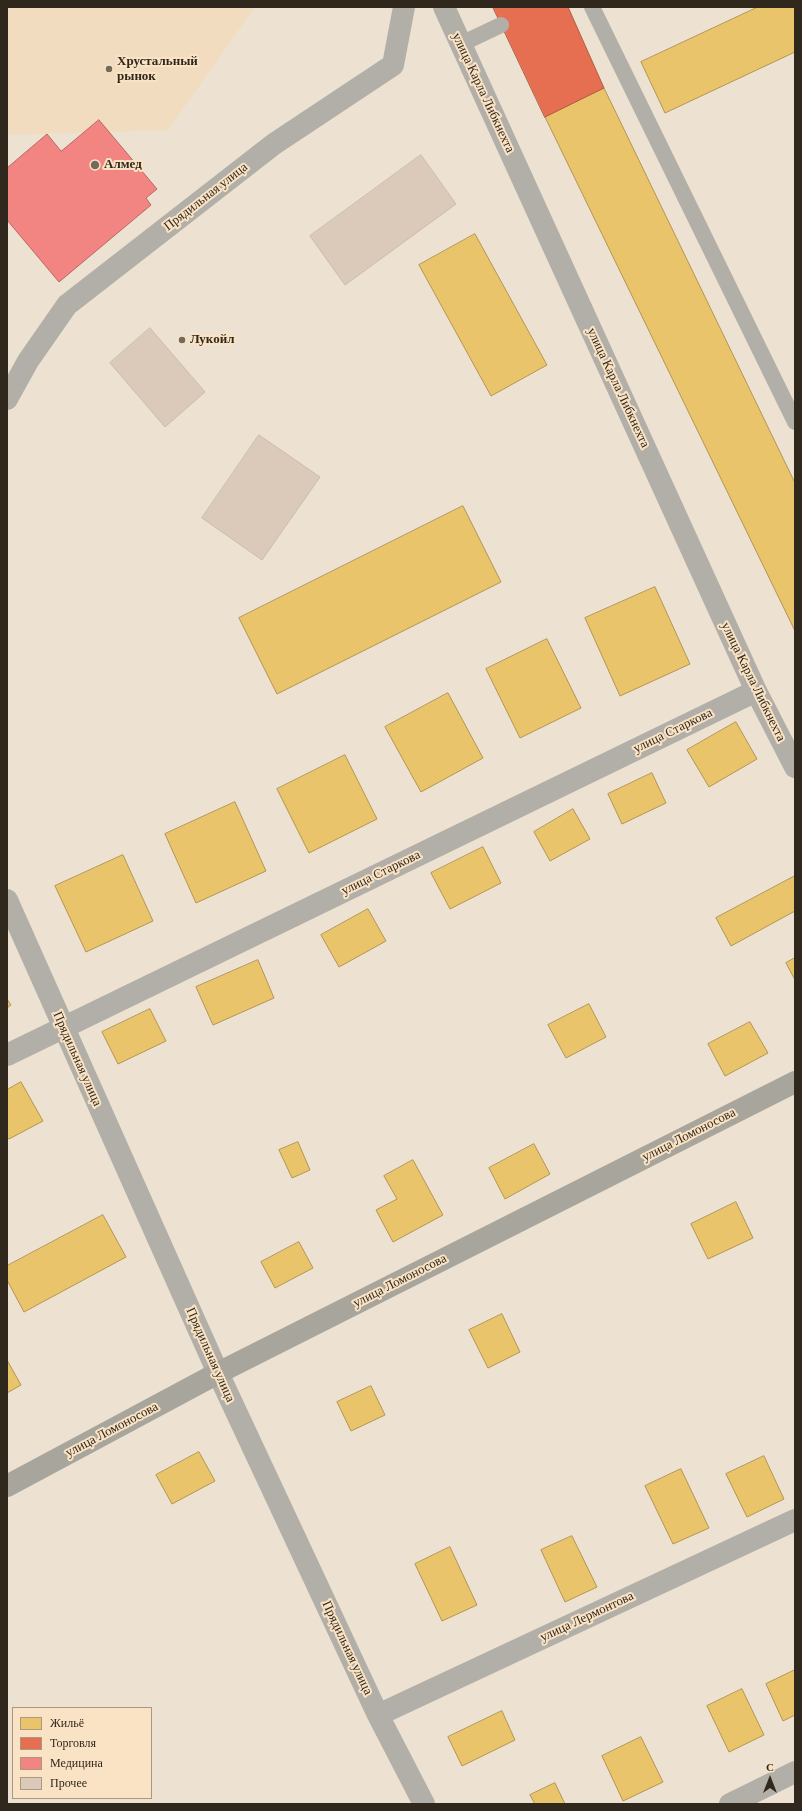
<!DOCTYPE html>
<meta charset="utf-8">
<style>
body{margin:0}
#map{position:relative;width:802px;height:1811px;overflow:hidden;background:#ede1d1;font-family:"Times New Roman",serif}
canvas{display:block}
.frame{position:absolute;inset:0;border:8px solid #31281d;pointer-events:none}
.legend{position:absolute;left:12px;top:1707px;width:140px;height:92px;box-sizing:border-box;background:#fae3c4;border:1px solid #aa9881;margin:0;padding:5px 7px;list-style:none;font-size:12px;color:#31281d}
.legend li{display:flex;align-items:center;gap:8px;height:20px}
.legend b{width:20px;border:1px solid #aa9881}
.north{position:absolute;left:750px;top:1759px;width:40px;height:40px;-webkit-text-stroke:3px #fae3c4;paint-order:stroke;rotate:0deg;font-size:11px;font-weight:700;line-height:16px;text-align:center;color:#31281d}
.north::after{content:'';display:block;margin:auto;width:14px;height:18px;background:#31281d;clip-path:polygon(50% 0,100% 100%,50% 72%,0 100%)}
</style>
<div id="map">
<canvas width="802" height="1811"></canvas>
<div class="frame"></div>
<ul class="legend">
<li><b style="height:11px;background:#e9c46a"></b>Жильё</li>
<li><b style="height:11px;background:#e76f51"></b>Торговля</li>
<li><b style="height:11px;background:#f28482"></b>Медицина</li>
<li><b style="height:11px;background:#dbc9b9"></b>Прочее</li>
</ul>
<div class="north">С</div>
</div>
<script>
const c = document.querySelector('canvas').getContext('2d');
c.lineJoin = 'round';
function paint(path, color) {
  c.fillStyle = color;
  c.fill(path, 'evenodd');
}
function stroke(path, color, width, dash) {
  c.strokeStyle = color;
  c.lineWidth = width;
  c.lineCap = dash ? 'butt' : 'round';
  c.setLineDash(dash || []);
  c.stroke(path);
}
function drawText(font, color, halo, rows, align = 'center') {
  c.font = font + ' "Times New Roman",serif';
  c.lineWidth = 4;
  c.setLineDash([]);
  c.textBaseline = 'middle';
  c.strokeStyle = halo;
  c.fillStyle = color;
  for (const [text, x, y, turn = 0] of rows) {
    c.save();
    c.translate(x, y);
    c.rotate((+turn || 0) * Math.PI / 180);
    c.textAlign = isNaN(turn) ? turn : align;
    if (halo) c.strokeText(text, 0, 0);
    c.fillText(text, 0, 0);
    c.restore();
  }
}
paint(new Path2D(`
 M7 7H255L168 130 7 135Z`), '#f1dcc0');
const homes = new Path2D(`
 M758 7H795V52L665 113 641 62Z
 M604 88 795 483V631L545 117Z
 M475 234 547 365 491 396 419 265Z
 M463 506 501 582 277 694 239 618Z
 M655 587 690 664 620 696 585 618Z
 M547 639 581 708 520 738 486 669Z
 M448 693 483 758 421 792 385 727Z
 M736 722 757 759 709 787 687 750Z
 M345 755 377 819 309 853 277 789Z
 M652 773 666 803 622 824 608 794Z
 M235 802 266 871 196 903 165 834Z
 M573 809 590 839 550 861 534 832Z
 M483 847 501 883 450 909 431 873Z
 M123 855 153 921 86 952 55 886Z
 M795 876V911L731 946 716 918Z
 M368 909 386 941 339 967 321 935Z
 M795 958V980L786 963Z
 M258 960 274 998 213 1025 196 987Z
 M7 999 11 1005 7 1008Z
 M589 1004 606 1037 566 1058 548 1025Z
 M150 1009 166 1041 118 1064 102 1032Z
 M750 1022 768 1053 725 1076 708 1044Z
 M21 1082 43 1121 9 1139 7 1137V1090Z
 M298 1142 310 1170 292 1178 279 1150Z
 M534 1144 550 1174 505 1199 489 1168Z
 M413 1160 443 1215 393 1242 376 1210 397 1199 384 1176Z
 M736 1202 753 1238 708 1259 691 1224Z
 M103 1215 126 1257 24 1312 7 1280V1266Z
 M299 1242 313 1268 275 1288 261 1262Z
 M502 1314 520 1352 488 1368 469 1330Z
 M7 1360 21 1385 7 1393Z
 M371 1386 385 1415 351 1431 337 1402Z
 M199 1452 215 1481 172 1504 156 1475Z
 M764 1456 784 1499 747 1517 726 1474Z
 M681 1469 709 1528 673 1544 645 1486Z
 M572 1536 597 1587 565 1602 541 1550Z
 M450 1547 477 1605 442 1621 415 1564Z
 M795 1670V1715L783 1721 766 1684Z
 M742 1689 764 1735 729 1752 707 1706Z
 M502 1711 515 1740 462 1766 448 1737Z
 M641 1737 663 1782 623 1801 602 1756Z
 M555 1783 565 1804H535L530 1795Z`);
paint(homes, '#e9c46a');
stroke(homes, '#b29553', 1);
const shops = new Path2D(`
 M493 7H568L604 88 545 117Z`);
paint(shops, '#e76f51');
stroke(shops, '#b05a41', 1);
const health = new Path2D(`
 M99 120 157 189 146 198 151 205 59 282 7 220V168L47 134 61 151Z`);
paint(health, '#f28482');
stroke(health, '#b86864', 1);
const building = new Path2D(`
 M421 155 456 204 345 285 310 236Z
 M150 328 205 392 165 427 110 363Z
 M259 435 320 477 262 560 202 518Z`);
paint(building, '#dbc9b9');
stroke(building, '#c7bcb0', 1);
stroke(new Path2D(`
 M592 7 795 422
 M461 44 501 25`), '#b2afa8', 16);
stroke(new Path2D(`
 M444 7 756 691 795 767
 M7 399 28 361 67 305 274 144 393 65 404 7
 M7 900 218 1373 378 1715 424 1804
 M7 1055 756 691
 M378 1715 795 1520
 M730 1804 795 1772`), '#b2afa8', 22);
stroke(new Path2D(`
 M7 1486 218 1373 795 1082`), '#a8a59c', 22);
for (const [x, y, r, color] of [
 [109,69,4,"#73695c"],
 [95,165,5,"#73695c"],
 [182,340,4,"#73695c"]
]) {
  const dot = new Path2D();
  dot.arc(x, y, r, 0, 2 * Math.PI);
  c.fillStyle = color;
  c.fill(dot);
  stroke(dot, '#fae3c4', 1.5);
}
drawText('bold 13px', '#31281d', '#fae3c4', [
 ["Хрустальный",117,62],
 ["рынок",117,77],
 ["Алмед",104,165],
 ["Лукойл",190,340]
], 'left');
drawText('13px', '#31281d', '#fae3c4', [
 ["улица Карла Либкнехта",483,93,65],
 ["Прядильная улица",206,197,-38],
 ["улица Карла Либкнехта",618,388,65],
 ["улица Карла Либкнехта",753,682,64],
 ["улица Старкова",673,731,-26],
 ["улица Старкова",381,873,-26],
 ["Прядильная улица",77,1059,66],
 ["улица Ломоносова",689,1135,-27],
 ["улица Ломоносова",400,1281,-27],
 ["Прядильная улица",210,1355,66],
 ["улица Ломоносова",112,1430,-28],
 ["улица Лермонтова",587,1617,-25],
 ["Прядильная улица",347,1648,65]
]);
</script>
